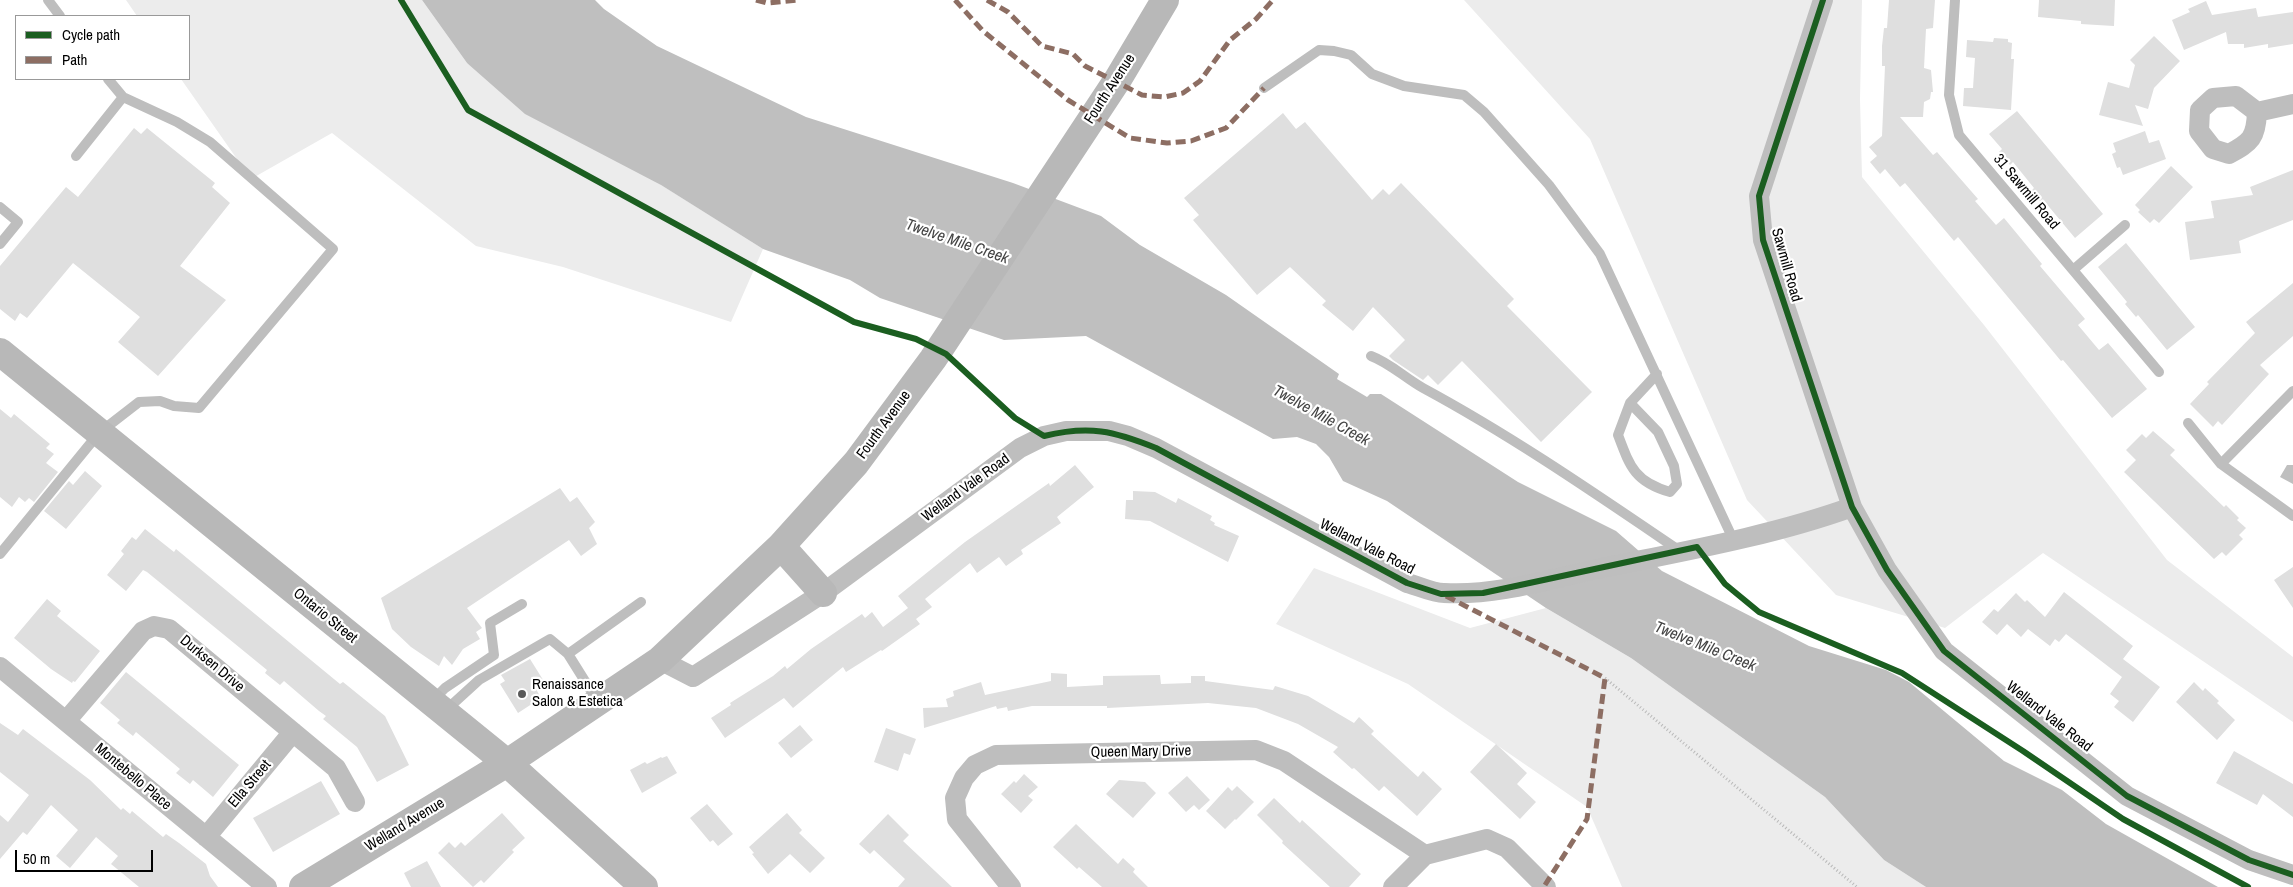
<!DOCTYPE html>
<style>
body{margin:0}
#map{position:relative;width:2293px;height:887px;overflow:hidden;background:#fff;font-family:"Archivo Narrow",sans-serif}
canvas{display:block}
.legend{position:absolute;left:15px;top:15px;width:175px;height:65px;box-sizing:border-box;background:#fff;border:1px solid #999;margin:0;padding:6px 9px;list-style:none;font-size:15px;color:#000}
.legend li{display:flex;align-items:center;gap:10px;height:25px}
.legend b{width:25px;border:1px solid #999}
.scale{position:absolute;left:15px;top:850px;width:138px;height:22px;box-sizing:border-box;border:2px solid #000;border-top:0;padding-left:6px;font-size:15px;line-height:18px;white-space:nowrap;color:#000;-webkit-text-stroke:4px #fff;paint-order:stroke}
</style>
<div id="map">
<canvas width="2293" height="887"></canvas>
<ul class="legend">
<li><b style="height:6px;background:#1b5e20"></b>Cycle path</li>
<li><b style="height:6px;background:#8d6e63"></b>Path</li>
</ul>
<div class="scale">50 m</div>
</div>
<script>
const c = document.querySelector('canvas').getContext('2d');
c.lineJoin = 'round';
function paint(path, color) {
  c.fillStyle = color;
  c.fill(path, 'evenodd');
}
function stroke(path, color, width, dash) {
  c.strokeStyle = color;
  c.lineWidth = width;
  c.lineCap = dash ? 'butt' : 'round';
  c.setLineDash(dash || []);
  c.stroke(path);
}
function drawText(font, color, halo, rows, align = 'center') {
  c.font = font + ' "Archivo Narrow",sans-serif';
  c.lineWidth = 4.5;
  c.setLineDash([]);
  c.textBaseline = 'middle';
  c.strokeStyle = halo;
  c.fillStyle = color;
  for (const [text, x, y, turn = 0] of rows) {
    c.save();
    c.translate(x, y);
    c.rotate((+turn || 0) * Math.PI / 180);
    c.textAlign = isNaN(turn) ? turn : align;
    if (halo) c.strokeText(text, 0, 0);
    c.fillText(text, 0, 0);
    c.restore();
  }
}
paint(new Path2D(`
 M126 0H422L467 63 763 249 731 322 563 267 476 246 332 133 251 179 181 79H189V16H137Z
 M1464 0H1862L1860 99 1862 177 1984 325 2167 560 2293 657V722L2043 553 1945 628 1836 595 1747 500 1590 139Z
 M1314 568 1470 628 1546 608 1631 658 1825 797 1884 860 1926 887H1622L1587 807 1408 684 1276 624Z`), '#ececec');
paint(new Path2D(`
 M422 0H595L604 9 657 46 806 117 1013 183 1101 216 1140 245 1226 295 1339 374 1337 379 1367 397 1370 394H1381L1518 482 1616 531 1662 571 1809 646 1886 670 1909 682 2004 761 2062 790 2106 824 2218 887H1926L1884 860 1825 797 1631 658 1546 608 1387 501 1343 481 1329 457 1316 444 1297 437 1273 439 1086 336 1004 340 880 298 850 280 763 249 661 185 525 114 467 63Z
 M2287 465H2293V484L2280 477Z`), '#bfbfbf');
paint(new Path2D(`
 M1889 0H1935L1933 28 1926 29 1924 68 1931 70 1933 92H1931L1930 99 1924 102 1923 117H1900L1933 155 1937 152 1978 199 1975 201 1996 225 2004 218 2042 264 2040 266 2085 319 2078 325 2099 350 2108 343 2147 389 2112 418 2063 360 2061 361 1958 237 1954 241 1905 183 1900 187 1885 169 1880 174 1870 162 1877 156 1869 147 1882 136 1885 66H1882V46L1884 28H1887Z
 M2039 0H2115L2114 26 2081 24V21L2038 17Z
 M2206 1 2212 15 2256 8 2258 17 2293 12V44L2268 48V44L2244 48V44H2228L2226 32 2184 50 2172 20 2190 12 2188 9Z
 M2154 36 2180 61 2154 88 2148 109 2135 105 2143 126 2099 115 2108 82 2129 88 2135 65 2130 60Z
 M1994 38 2008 39V42L2012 43 2011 59H2014L2011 110 1963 106 1964 88H1973L1975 58 1966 57 1967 40 1993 42Z
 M2017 111 2103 214 2075 238 2045 202 2042 204 2031 191 2034 188 2013 162 2010 165 1999 152 2002 149 1989 134Z
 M1283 113 1296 129 1305 122 1372 200 1383 189 1389 195 1401 183 1514 299 1507 306 1592 392 1541 442 1462 361 1438 385 1428 375 1423 380 1393 360 1389 356 1405 340 1373 307 1353 331 1322 305 1326 301 1290 267 1257 295 1193 220 1199 215 1184 198Z
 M134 128 141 134 147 128 215 183 212 187 230 203 180 266 226 300 158 376 118 342 140 317 73 263 27 318 20 313 15 321 0 309V266L66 187 78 197Z
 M2145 131 2149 143 2159 140 2166 159 2123 175 2120 167 2117 168 2112 154 2116 152 2113 143Z
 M2171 166 2193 187 2159 223 2154 219 2150 223 2138 212 2140 210 2135 205Z
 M2293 170V220L2239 241 2241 253 2190 260 2185 222 2214 218 2211 201 2253 195 2250 187Z
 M2126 243 2195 327 2167 350 2138 315 2136 317 2125 304 2127 302 2098 267Z
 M2293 283V336L2260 365 2269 374 2222 425 2218 421 2213 427 2190 404 2209 384 2207 382 2255 333 2246 322Z
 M0 409 11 418 14 414 50 444 46 448 54 454 46 463 58 472 34 502 29 498 25 502 19 497 12 507 0 497Z
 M2153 431 2175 450 2170 455 2224 507 2226 505 2239 518 2237 520 2246 528 2239 535 2243 539 2226 556 2222 552 2214 559 2124 472 2136 460 2126 450 2142 434 2146 438Z
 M1075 465 1094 487 1057 517 1061 523 1021 550 1023 554 1006 566 999 557 977 573 970 563 925 599 932 607 916 619 920 624 882 651 881 650 846 672 843 667 793 708 784 698 725 738 711 718 731 705 730 703 773 676 785 666 787 669 811 649 862 614 865 618 872 612 883 627 908 608 898 596 965 542 1049 483 1050 486Z
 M85 471 102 486 66 529 44 511 69 481 73 485Z
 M560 488 570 502 577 497 595 522 589 528 597 544 581 556 569 540 467 608 482 628 476 632 480 639 463 649 452 665 444 656 439 666 411 647 392 629 381 598Z
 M1133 491 1155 492 1176 503 1178 498 1212 516 1210 520 1215 523 1214 525 1239 536 1228 562 1150 521 1125 519 1126 500H1133Z
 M145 529 174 552 176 549 340 684 343 682 385 716 409 765 377 782 357 747 323 719 326 716 319 711 284 681 280 685 265 673 267 670 147 572 143 570 126 591 107 575 124 554 121 551 132 537 136 540Z
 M2293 567V608L2274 580Z
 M2064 592 2133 646 2123 659 2160 687 2133 722 2114 707 2119 701 2110 694 2122 677 2066 634 2059 642 2055 639 2050 646 2028 629 2021 637 2007 624 1997 635 1982 622 1994 609 1998 612 2016 593 2025 602 2027 600 2045 617Z
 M47 599 61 611 57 616 100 651 75 682 73 681 72 683 51 669 14 638Z
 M530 659 545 683 536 689 541 698 518 713 500 684 505 681 501 675Z
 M126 672 239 765 213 797 193 780 190 784 176 773 180 769 136 732 133 736 117 723 120 720 100 703Z
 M1051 673 1067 674V687L1103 685V676L1160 675 1161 684 1191 683V676H1205V681L1273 690 1275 686 1308 696 1354 723 1359 717 1374 731 1371 734 1418 777 1423 771 1442 789 1417 816 1384 786 1379 791 1354 768 1352 769 1333 752 1338 747 1298 724 1256 708 1208 703 1107 708V706H1032L1008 711 1007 707 997 709 996 706 924 728 923 708 948 707 946 699 954 696 953 691 981 682 985 695 1051 681Z
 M2194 682 2203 691 2205 688 2219 701 2217 703 2235 720 2217 740 2176 702Z
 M0 723 18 735 23 729 90 780 121 810 123 808 130 814 132 811 163 837 166 834 179 843 206 864 210 876 218 887H139L111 864 118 856 96 837 70 868 56 856 78 830 51 805 27 835 23 832 0 859V815L8 822 29 795 0 772Z
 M800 725 813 740 791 758 778 743Z
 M886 728 916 739 910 755 904 753 898 771 874 762Z
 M1496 744 1527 773 1517 784 1536 802 1520 819 1470 772Z
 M2234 751 2293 784V817L2263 794 2257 805 2216 783Z
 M667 756 677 773 642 793 630 770 645 762 647 764 661 757 662 758Z
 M1024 774 1038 787 1028 796 1033 800 1021 813 1001 794 1014 781 1016 783Z
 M1187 776 1210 800 1199 810 1194 805 1186 812 1168 793Z
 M1119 780 1145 782 1156 793 1133 818 1106 794Z
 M321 781 340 814 273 852 253 818Z
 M1237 786 1254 802 1236 820 1235 819 1225 829 1206 811 1228 787 1232 791Z
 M1274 798 1300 823 1302 820 1361 874 1349 887H1330L1282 843 1283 841 1257 815Z
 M707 804 733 834 718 846 713 840 710 842 690 818Z
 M502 813 525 838 512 850 514 852 484 883 481 880 473 887 438 853 449 842 455 848 461 842 465 846Z
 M787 813 802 830 799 833 825 858 810 873 790 854 768 874 752 854 754 853 749 847Z
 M888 814 909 835 903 841 952 887H898L905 879 874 850 870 854 859 844Z
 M1076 824 1118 864 1123 858 1135 869 1133 872 1148 887H1102L1079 867 1077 869 1053 847Z
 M427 861 441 887H411L404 873Z`), '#dfdfdf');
stroke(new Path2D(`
 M1709 564 1725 584 1759 612 1902 673 2023 751 2123 819 2248 887
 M1605 678 1857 887`), '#b9b9b9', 3, [1, 2.5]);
stroke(new Path2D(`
 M48 0 60 16
 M1955 0 1949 95 1959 135 2159 372
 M1264 88 1319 50 1334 51 1351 55 1372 74 1404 86 1464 95 1484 112 1549 185 1600 254 1733 539
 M76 156 123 97
 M0 207 18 222 0 244
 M2073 270 2125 225
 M1371 356C1390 363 1405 378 1423 388 1512 436 1596 494 1680 551
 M1630 403 1658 432 1674 466 1677 484 1670 492C1635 482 1630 467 1618 435L1630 403 1657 374
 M2188 423 2221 464 2293 516
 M2221 464 2293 391
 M0 554 99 433 139 402 160 401 174 406 199 408 333 249 210 142 177 122 123 97 108 79
 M432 701 445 688 494 655 490 623 522 604
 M598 702 568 654 641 602
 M445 711 479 680 550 639 568 654`), '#bebebe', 10);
stroke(new Path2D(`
 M1823 0 1759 196 1763 240 1852 507 1887 570 1944 651 2127 796 2249 860 2293 875
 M2257 112C2256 138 2251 142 2229 154L2213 149 2199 131 2200 110 2213 98 2236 96 2257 112 2293 104
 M660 660 693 677 823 593 1020 448 1044 436 1066 431H1109L1128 436 1156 448 1407 583C1419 586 1432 593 1444 593 1495 596 1547 580 1597 569 1680 552 1772 536 1852 507
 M0 667 267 887
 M66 721 143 631 154 626 169 629 336 768 355 802
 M206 837 293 732
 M1011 887 957 819 955 798 964 778 975 765 996 755 1256 750 1284 761 1425 855
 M1393 887 1425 855 1487 839 1507 848 1546 887`), '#bebebe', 20);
stroke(new Path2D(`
 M0 352 507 763 644 887
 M781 546 823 593
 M303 887 507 763 660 660 781 546 856 463 933 359 1118 79 1165 0`), '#b8b8b8', 28);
stroke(new Path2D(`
 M756 0 767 3 798 0
 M955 0 983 31 1068 100 1130 138 1167 143 1191 141 1226 128 1264 88
 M987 0 1008 12 1042 46 1073 54 1085 66 1142 95 1164 97 1183 93 1200 81 1230 40 1256 19 1273 0
 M1446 596 1605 678 1587 819 1545 885`), '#8d6e63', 5, [10, 5]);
stroke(new Path2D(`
 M401 0 468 110 854 322 916 339 946 354 1015 418 1044 436C1089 425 1114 431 1156 448L1407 583 1441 594 1483 593 1697 547 1725 584 1759 612 1902 673 2023 751 2123 819 2248 887
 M1823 0 1759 196 1763 240 1852 507 1887 570 1944 651 2127 796 2249 860 2293 875`), '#1b5e20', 6);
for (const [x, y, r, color] of [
 [522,694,5,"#595959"]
]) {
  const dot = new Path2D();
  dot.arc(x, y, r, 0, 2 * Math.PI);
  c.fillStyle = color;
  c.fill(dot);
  stroke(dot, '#fff', 2);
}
drawText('15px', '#000', '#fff', [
 ["Fourth Avenue",1110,89,-57],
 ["31 Sawmill Road",2026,192,50],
 ["Sawmill Road",1786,265,74],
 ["Fourth Avenue",884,425,-54],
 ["Welland Vale Road",966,488,-36],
 ["Welland Vale Road",1367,547,27],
 ["Ontario Street",325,616,39],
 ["Durksen Drive",212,664,40],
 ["Welland Vale Road",2049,717,38],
 ["Queen Mary Drive",1141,752,-1],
 ["Montebello Place",133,777,40],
 ["Ella Street",250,784,-50],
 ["Welland Avenue",405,825,-31]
]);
drawText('15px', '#000', '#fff', [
 ["Renaissance",532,685],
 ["Salon & Estetica",532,702]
], 'left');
drawText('italic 16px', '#444', '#fff', [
 ["Twelve Mile Creek",957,242,19],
 ["Twelve Mile Creek",1321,416,29],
 ["Twelve Mile Creek",1705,647,22]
]);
</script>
